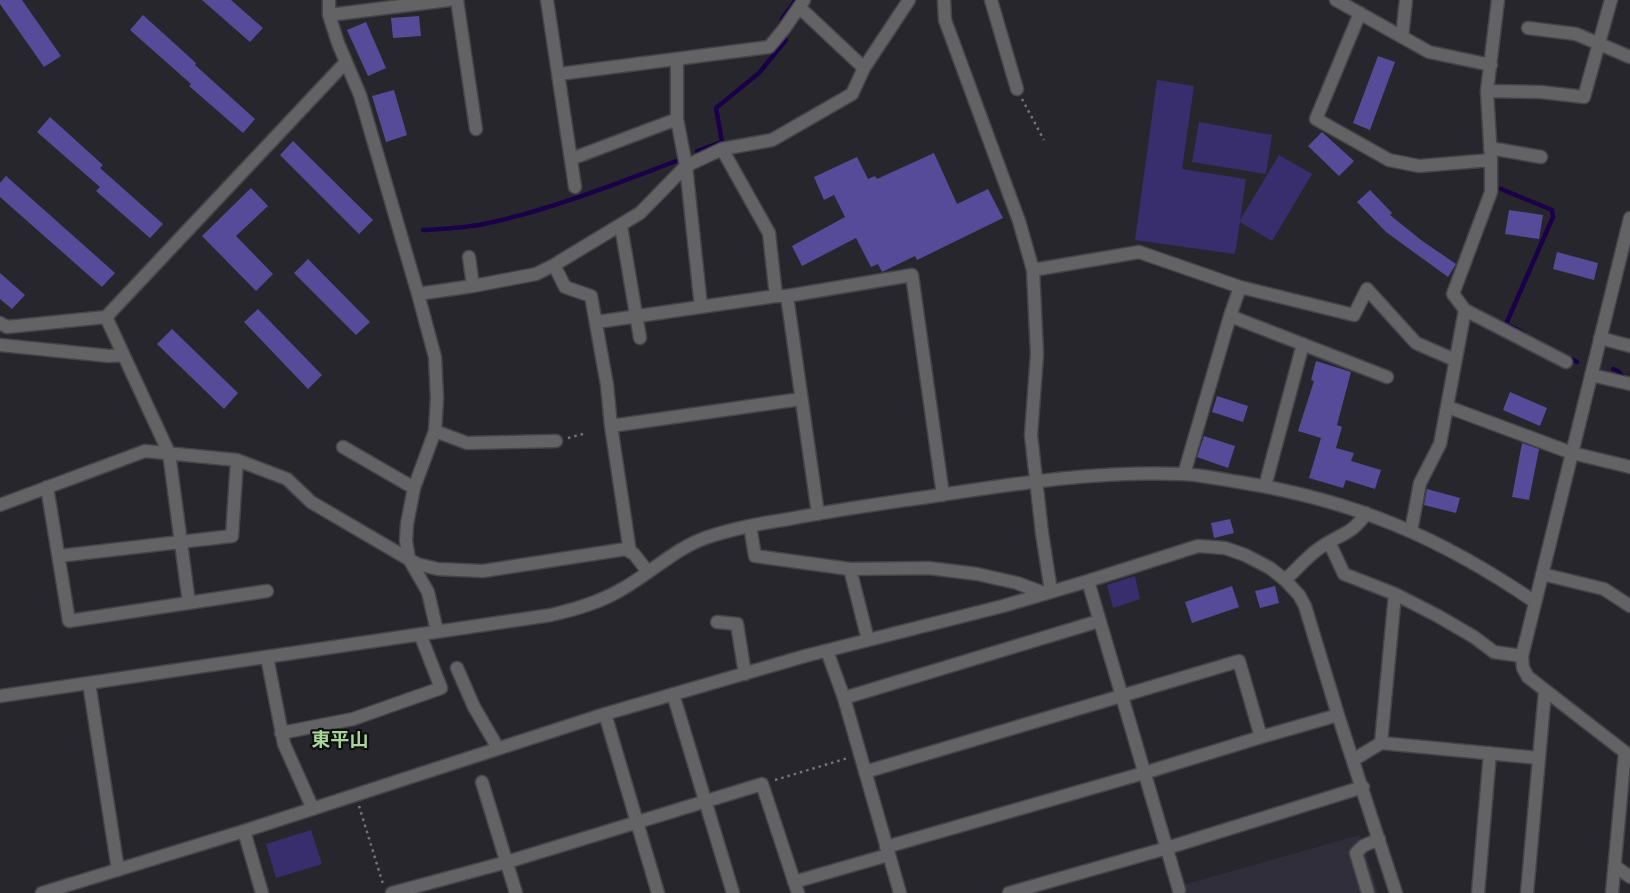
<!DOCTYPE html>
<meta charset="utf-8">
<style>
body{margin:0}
canvas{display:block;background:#26262c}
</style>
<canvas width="1630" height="893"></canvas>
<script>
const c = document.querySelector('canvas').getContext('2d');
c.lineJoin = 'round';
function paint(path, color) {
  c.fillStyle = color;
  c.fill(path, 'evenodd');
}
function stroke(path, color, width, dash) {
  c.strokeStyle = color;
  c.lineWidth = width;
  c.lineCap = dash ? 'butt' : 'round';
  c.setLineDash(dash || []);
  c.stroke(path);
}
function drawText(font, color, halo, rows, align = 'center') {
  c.font = font + ' "Exo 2","Noto Sans JP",sans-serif';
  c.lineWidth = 4.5;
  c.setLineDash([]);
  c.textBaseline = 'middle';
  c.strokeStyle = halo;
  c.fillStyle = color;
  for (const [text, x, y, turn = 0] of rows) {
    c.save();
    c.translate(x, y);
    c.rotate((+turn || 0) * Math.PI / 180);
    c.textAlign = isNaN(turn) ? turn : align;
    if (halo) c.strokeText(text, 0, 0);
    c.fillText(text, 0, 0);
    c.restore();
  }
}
paint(new Path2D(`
 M1360 835 1378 893H1183L1185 892 1183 885Z`), '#2f2e3a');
paint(new Path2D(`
 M1157 80 1194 86 1182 169 1246 179 1240 220 1279 155 1312 174 1272 241 1240 222 1235 254 1135 240Z
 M1199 122 1272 135 1266 174 1192 162Z
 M1135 576 1140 599 1113 608 1107 585Z
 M311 830 322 864 276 878 266 844Z`), '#382d6d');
stroke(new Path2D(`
 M782 19 796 0
 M697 151 722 142 716 108 759 73 786 40
 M1501 189 1552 210 1553 217 1506 324 1523 333
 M423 230C443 229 464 228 484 224 551 210 615 184 679 160
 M1567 357 1577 362
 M1613 369 1618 371 1626 380`), '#190049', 4.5);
paint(new Path2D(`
 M0 0H22L61 56 44 67 0 4Z
 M202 0H231L263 28 250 42Z
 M143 15 196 63 195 65 255 119 243 133 189 86 191 84 130 30Z
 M419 16 421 36 393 38 391 18Z
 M366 22 386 68 368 76 347 30Z
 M1378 56 1395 62 1370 130 1353 123Z
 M394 90 407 135 386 142 372 96Z
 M50 117 103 165 100 168 163 224 150 238 96 191 100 187 37 132Z
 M1322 132 1354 161 1339 176 1308 146Z
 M293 141 373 220 359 234 280 155Z
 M934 153 957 204 988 189 1003 218 917 260 915 256 882 272 878 264 871 267 856 238 802 266 792 246 845 217 834 195 824 200 814 177 857 157 868 179 875 176 877 179Z
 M6 176 115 273 102 287 0 197V183Z
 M251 188 268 206 236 236 273 274 256 291 202 236Z
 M1370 190 1392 213 1390 215 1421 240 1456 264 1448 277 1386 232 1357 202Z
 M1509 210 1543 215 1539 239 1505 234Z
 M1557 252 1598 263 1594 280 1553 269Z
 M308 259 370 322 356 335 294 273Z
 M0 273 25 295 12 309 0 299Z
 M258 309 322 375 308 389 244 322Z
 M172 329 238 393 224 409 157 344Z
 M1316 361 1351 372 1337 425 1342 427 1336 448 1354 453 1351 461 1381 470 1375 489 1346 480 1343 488 1309 478 1321 438 1298 431 1314 381 1311 380Z
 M1510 392 1547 408 1540 426 1503 410Z
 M1217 396 1248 406 1243 422 1212 412Z
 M1204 436 1235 446 1228 468 1197 457Z
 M1522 443 1539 449 1529 500 1512 497Z
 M1427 489 1460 498 1456 513 1424 505Z
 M1230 519 1234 533 1214 538 1211 523Z
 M1232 586 1239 607 1192 623 1185 602Z
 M1275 586 1279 603 1260 608 1255 591Z`), '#564b98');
const minor = new Path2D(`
 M329 0V15L338 43 360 95 418 294 435 357 437 398 435 431 414 488 407 524 406 541 409 559 428 592 437 631
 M457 0 476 129
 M547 0 575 187
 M944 0 945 20 1019 221 1033 270 1037 354 1031 435 1042 533 1051 591
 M991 0 1017 89
 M1336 0 1429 52 1491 65
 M799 7 864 68
 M1360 13 1316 119 1389 160 1419 166 1491 160
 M329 15 449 0
 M1528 28 1576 34 1630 57
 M1402 37 1406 0
 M677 59V119L686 166 701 307
 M559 74 769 47 784 29 804 0
 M1487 91 1541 92 1584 97 1611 0
 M1490 148 1541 157
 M722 149 769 233 776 296
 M571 159 677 119
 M1630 218 1522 656 1523 668 1528 677 1630 756
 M621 226 640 338
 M469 257 473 286
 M554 265 565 287 591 296 607 385 611 426 630 552
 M1033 270 1139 252 1240 287 1354 315 1367 289 1416 343 1455 360
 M418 294 473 286 536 274 554 265 640 213 686 166 722 149 772 140 852 94 864 68 909 0
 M787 296 818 514
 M1465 310 1566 362
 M1230 316 1387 377
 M106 317 169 453 189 603
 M597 322 776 296H787L912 275 943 495
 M0 323 7 327 106 317 346 62
 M1600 338 1630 346
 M0 345 109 356 123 355
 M1591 375 1630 384
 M1448 407 1572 453 1630 467
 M611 426 801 399
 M435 431 467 443 556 441
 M343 447 414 488
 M1184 474 1230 316 1240 287
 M1265 486 1303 344
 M47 487 69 621 267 591
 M0 505 145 451 237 460 287 479 311 502 417 564 438 569 483 571 626 549 634 554 648 572
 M750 526 755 556 850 569 929 568 977 574 1017 583 1044 593
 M1411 531 1420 483 1440 444 1465 310 1453 294 1491 192V160L1487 91 1498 0
 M1329 542 1344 574 1395 594 1438 616 1474 637 1494 652 1522 656
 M59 556 232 536 237 460
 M850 569 868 640
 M1542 574 1604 589 1630 606
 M1285 580C1296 570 1305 559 1317 550 1335 536 1354 534 1366 513
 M1088 581 1179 890
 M717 622 737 624 745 674
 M827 651 844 698 900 893
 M267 657 284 744 313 809
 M457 668 474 707 498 748
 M89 683 118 870
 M673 694 733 893
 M0 696 551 615C577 609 601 602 624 588 652 572 677 547 708 537 735 528 762 523 789 519 830 511 872 505 913 499 1001 486 1092 470 1182 474 1201 475 1220 479 1239 482 1353 500 1440 537 1535 602
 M844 698 1099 621
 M605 714 658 893
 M281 733 353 719 441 688 420 634
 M1381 743 1539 758
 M1353 760 1381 743 1395 594
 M865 772 1239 661 1261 737
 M482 782 516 893
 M244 831 262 893
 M886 847 1144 773 1261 737 1338 715
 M1615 866 1630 877
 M794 882 888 855
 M42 893 244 831 605 714 805 656 1003 606 1088 581 1198 546 1225 548 1245 555 1270 568 1285 580 1299 595 1305 606 1338 715 1396 893
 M392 893 507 862 762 784 798 893
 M1009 893 1167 848 1363 787
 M1368 893 1356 853 1363 846 1379 839
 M1478 893 1490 753
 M1527 893 1545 691
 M1612 893 1625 752`);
stroke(minor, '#44444a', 15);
stroke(new Path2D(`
 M1022 99 1044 140
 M568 438 583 434
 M775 780 848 758
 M359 806 383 884`), '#737379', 2.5, [2.5, 4]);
stroke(minor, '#636366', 12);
drawText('bold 19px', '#a8d797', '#0f0f12', [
 ["東平山",340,740]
]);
</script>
